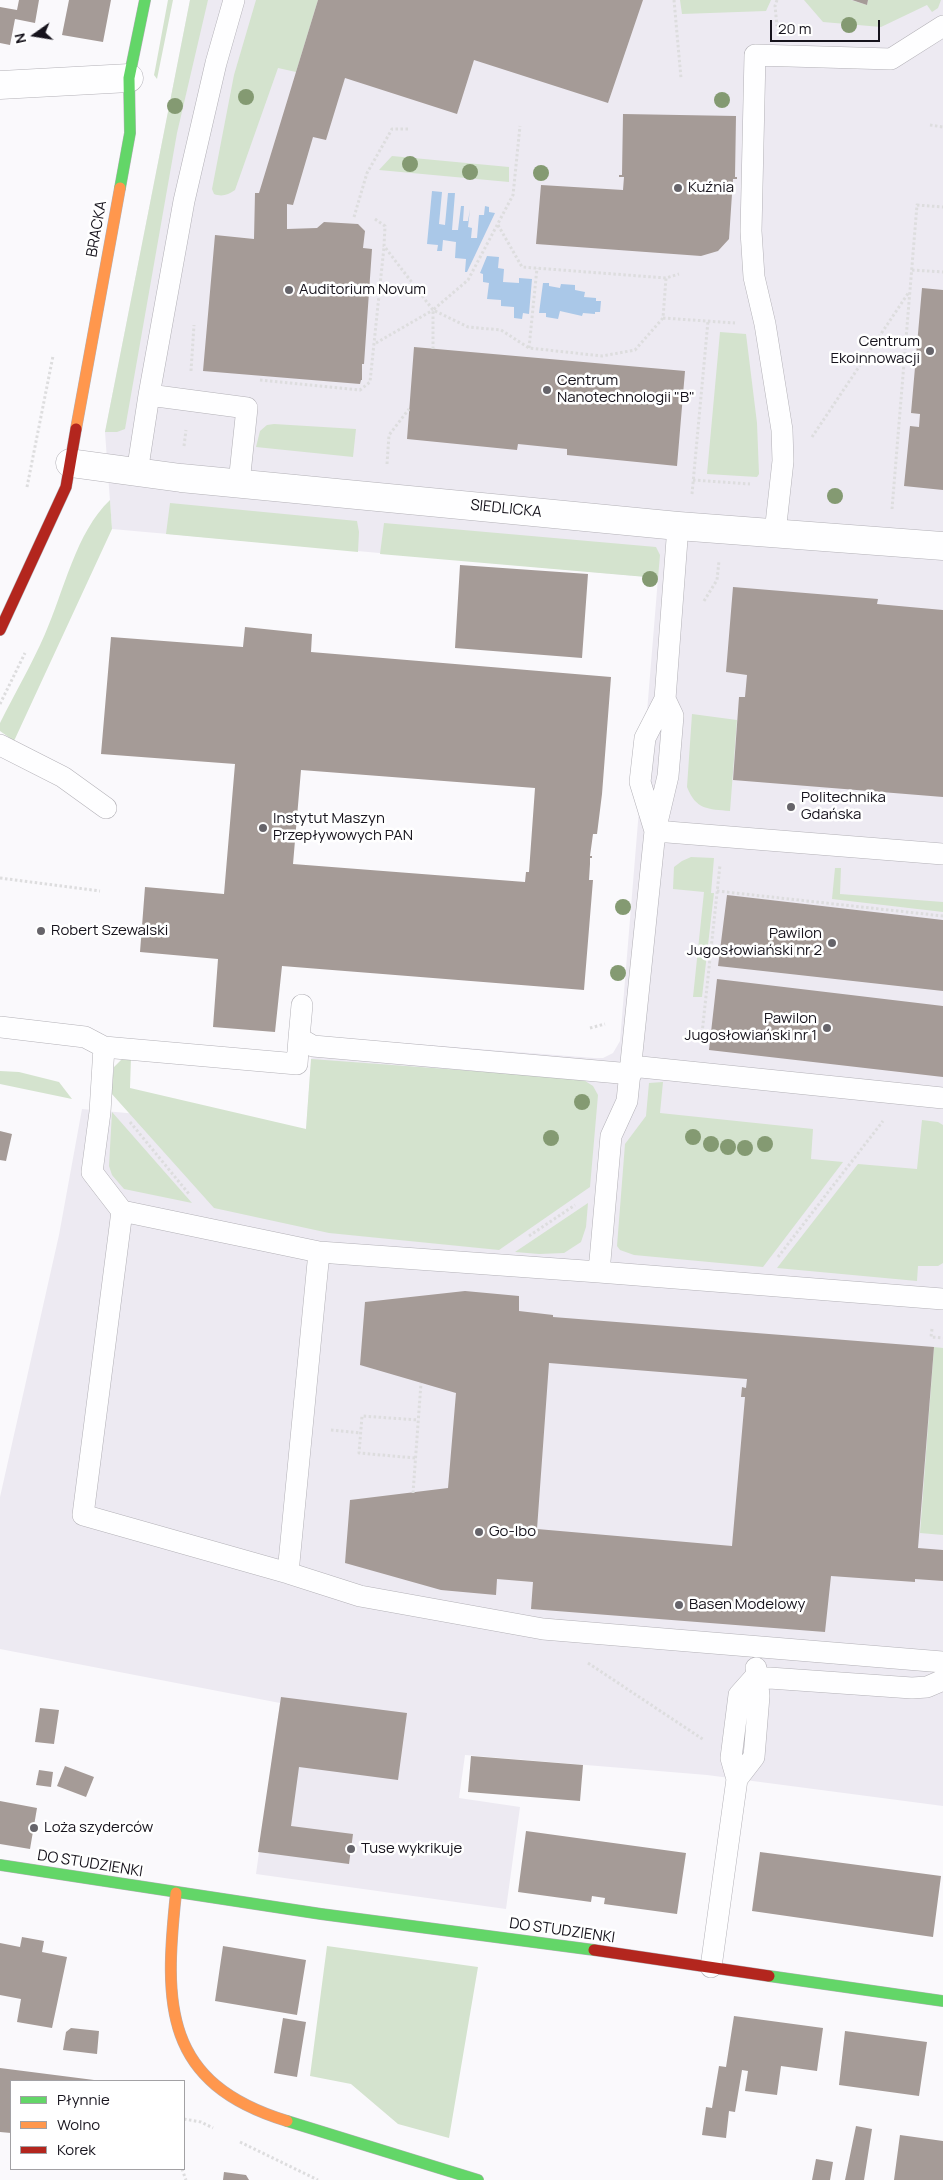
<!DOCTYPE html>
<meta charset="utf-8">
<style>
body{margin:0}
#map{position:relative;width:943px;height:2180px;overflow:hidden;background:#faf9fc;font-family:Manrope,sans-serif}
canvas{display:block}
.legend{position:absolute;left:10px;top:2080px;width:175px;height:90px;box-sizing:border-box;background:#fff;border:1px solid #a2a1a4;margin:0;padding:6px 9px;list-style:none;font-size:15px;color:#16131c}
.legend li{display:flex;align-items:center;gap:10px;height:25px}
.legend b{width:25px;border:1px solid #a2a1a4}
.north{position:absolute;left:10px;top:10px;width:50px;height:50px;-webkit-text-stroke:4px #fff;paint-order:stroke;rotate:257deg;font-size:14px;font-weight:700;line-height:20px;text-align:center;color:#16131c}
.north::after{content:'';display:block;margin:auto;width:18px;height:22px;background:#16131c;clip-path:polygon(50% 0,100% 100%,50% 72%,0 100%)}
.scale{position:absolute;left:770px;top:20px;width:110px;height:22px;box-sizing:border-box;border:2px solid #16131c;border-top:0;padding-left:6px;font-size:15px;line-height:18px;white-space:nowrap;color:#16131c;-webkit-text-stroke:4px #fff;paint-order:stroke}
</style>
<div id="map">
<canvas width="943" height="2180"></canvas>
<ul class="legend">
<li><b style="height:6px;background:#63d668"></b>Płynnie</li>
<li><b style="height:6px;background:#ff974d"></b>Wolno</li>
<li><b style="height:6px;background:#b3261e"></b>Korek</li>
</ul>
<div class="north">N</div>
<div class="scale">20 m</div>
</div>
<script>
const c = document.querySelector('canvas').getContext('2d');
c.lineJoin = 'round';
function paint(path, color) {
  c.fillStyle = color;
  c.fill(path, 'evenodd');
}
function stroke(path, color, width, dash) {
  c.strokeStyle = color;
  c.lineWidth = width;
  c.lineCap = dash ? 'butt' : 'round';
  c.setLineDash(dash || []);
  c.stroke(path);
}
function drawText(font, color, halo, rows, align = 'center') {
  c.font = font + ' Manrope,sans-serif';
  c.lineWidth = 5;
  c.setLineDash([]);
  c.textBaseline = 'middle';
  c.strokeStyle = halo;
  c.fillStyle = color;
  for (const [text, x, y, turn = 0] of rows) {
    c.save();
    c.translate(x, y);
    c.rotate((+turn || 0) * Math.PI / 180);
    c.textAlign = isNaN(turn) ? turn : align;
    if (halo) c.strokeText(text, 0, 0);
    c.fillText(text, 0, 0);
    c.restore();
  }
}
paint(new Path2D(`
 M190 0H943V1806L707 1775 465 1755 459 1798 520 1807 506 1909 256 1874 280 1703 0 1649V1497L59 1235 82 1109 306 1129 313 1036 594 1058H603L613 1053 620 1041 658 578 112 529 105 432Z`), '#edeaf2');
paint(new Path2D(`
 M168 0H173L157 79 154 75 155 70Z
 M190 0H208L177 133 125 429 117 432H105Z
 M256 0H318L296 72 278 68 235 190C228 195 222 197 214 194L212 189 234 75Z
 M680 0H771L766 11 682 14Z
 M804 0H851L867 5 868 0H941L938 8 932 12 927 5 881 27 823 22Z
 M392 156 509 167V182L379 170Z
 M720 332 746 334 757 423 759 474 757 477 707 474Z
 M274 424 356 429 353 457 256 447 260 431 267 425Z
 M110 500 112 529 14 741 0 731V723C15 693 32 664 45 634 64 591 76 532 110 500Z
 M170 503 357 521 359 532 358 552 166 534Z
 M384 523 656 547 660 555 658 578 380 554Z
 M692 714 737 720 730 811C708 809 696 810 687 787Z
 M691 857 714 858 711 893H714L702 997H693L704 892 673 889 674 867 682 861Z
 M835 868H841L840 894 943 902V912L832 899Z
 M131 1057 130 1088 306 1129 311 1059 582 1079 593 1086 598 1095 590 1187 499 1250 329 1233 214 1208 111 1093 114 1067 123 1058Z
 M0 1071 19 1072 59 1082 72 1099 0 1084Z
 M663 1082 660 1113 813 1129 811 1159 843 1162 763 1267 634 1255 620 1250 617 1246 625 1144 646 1116 649 1083Z
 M112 1112 192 1203 124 1189 112 1175 109 1166Z
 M922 1120 938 1122 943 1125V1263L938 1266H918L917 1281 777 1268 858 1164 917 1169Z
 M588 1203 586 1227 581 1242 564 1253 539 1254 515 1252Z
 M934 1347 943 1348V1535L920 1533Z
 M327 1946 478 1967 449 2138 398 2124 351 2084 310 2076Z`), '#d4e3ce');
paint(new Path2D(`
 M432 191 442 192 439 224 445 225 448 193H455L452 230H458L461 206H464L463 221H468L470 209 468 227 472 228 471 238H477L479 215H484L485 206 489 207V212L495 213 467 272H465L466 259 455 258 456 242 443 240 442 251H437L438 245 427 244Z
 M487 256 499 257 498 268 504 269 503 282 519 283V278L532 279 529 314 523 313 522 319 514 318V307L501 306V300L487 299 489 283 483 282V274L480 273Z
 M543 283H549V286L560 288 561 284 575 285V290L585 292 584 297 596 298V301H601L600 312H595V314L583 313 582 316 560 311 558 319 546 317V313H539Z`), '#aac8e8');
paint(new Path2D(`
 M19 0H39L35 23 15 19 10 45 0 43V7L17 10Z
 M69 0H111L103 42 62 35Z
 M318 0H643L608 103 474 60 457 114 345 78 326 140 313 137 293 205 287 204V229L317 228 324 222 358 224 365 231 363 248 372 249 364 364H362V380H361L360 384 203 371 215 235 254 239 255 193H259Z
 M852 0H868L867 5Z
 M623 114 736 116 735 177H737V179H733L729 239 718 251 701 256 536 244 541 185 623 190 624 177H619V175H622Z
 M922 288 943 290V490L904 486 910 426 919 427 920 414 911 413Z
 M414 347 685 371 677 466 567 455V449L518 444 517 450 407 439Z
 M460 565 588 574 582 658 455 648Z
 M733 587 878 599 877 604 943 610V797L733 780 739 697H745L747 675 726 672Z
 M245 627 312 634 311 652 611 677 602 794 597 834H593L590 856H592V858H590V864L589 880H593L584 990 282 966 275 1032 213 1027 218 959 140 952 145 887 224 894 235 764 101 754 111 637 243 647ZM301 770 535 788 529 872H526L525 882 293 864Z
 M727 895 943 920V991L718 966Z
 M717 979 943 1006V1077L709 1050Z
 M0 1131 12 1134 6 1161 0 1160Z
 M465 1291 519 1296V1311L553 1315V1317L934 1347 918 1548 943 1550V1581L915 1579V1582L831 1576 825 1632 531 1609 533 1582 497 1579 496 1595 441 1590 345 1563 350 1500 448 1488 456 1393 360 1365 365 1302ZM549 1363 747 1379 746 1388 742 1387 741 1397H745L732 1546 537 1529Z
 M281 1697 407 1713 398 1780 299 1767 291 1826 353 1834 349 1864 258 1852Z
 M40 1708 59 1710 54 1744 35 1742Z
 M471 1756 583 1765 580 1801 468 1792Z
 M65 1766 94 1777 86 1797 57 1786Z
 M39 1770 53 1772 51 1787 36 1785Z
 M0 1801 37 1808 30 1849 0 1844Z
 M526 1831 686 1853 677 1914 604 1904 605 1898 592 1896 591 1902 518 1892Z
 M760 1852 941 1876 933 1937 752 1911Z
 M22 1937 44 1941 42 1952 67 1957 52 2028 17 2022 21 1999 0 1995V1943L20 1947Z
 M223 1946 306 1960 297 2015 215 2001Z
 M734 2016 823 2028 817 2071 781 2066 777 2095 745 2091 748 2071 742 2070 735 2112 729 2111 726 2138 702 2135 706 2107 712 2108 719 2066 726 2067Z
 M283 2018 306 2022 297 2077 274 2073Z
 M71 2028 99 2031 97 2054 63 2050 66 2032Z
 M845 2031 927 2042 919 2096 839 2085Z
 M0 2068 94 2080V2081H11V2133L0 2132Z
 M856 2126 872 2129 864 2180H845Z
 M900 2135 943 2141V2180H894Z
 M816 2159 833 2162 830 2180H812Z
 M224 2172 246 2175 249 2180H223Z`), '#a59b97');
const lane = new Path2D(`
 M149 395 247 408 239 483
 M137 473 149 395 184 201 216 63 234 0
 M775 533 783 461 782 430 765 324 754 277 751 231 755 55 891 59 943 26
 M665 699 673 716 668 776 655 831 627 1101 611 1136 599 1272 943 1299
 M0 745 63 777 106 808
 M655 831 640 782 645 738 665 699 678 526
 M655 831 943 854
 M0 1027 85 1037 104 1047 297 1064 299 1038 313 1046 631 1074
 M299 1038 302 1005
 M104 1047 100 1112 92 1172 122 1211 319 1252 599 1272
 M631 1066 943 1098
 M122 1211 83 1515 288 1573
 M319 1252 288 1573 360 1596 543 1629 943 1662
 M755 1677 912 1688 927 1687 943 1680
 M737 1779 754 1757 759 1696 756 1668
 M711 1967 737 1779 731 1758 739 1695 755 1677`);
const street = new Path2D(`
 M0 85 129 78
 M70 463 181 478 678 526 943 546`);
const fast = new Path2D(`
 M120 188 130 133 129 78 145 0
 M0 1865 321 1914 594 1950
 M769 1976 943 2001
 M287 2121 478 2180`);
const slow = new Path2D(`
 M76 429 120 188
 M176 1893C164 2005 163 2083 287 2121`);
const jam = new Path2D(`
 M0 630 66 487 76 429
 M594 1950 769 1976`);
stroke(lane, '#b3b1b7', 22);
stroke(street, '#b3b1b7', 29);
stroke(fast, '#b3b1b7', 12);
stroke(slow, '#b3b1b7', 12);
stroke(jam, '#b3b1b7', 12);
stroke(new Path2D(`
 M674 0 681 78
 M777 0 775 6 777 26
 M930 125 943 127
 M354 217 367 173 392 129H410
 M375 219 385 226 384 246 433 310 468 327 501 330 529 348 602 356 635 350 663 318 666 278
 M498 225 522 267 666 278 679 274
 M912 270 943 272
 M663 318 735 323
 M376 343 433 310
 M529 348 537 268
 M433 349V310L468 280 513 195 520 126
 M191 371 194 325
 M260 380 360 390 370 382 384 247
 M812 437 909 292
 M184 446 186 430
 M387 464 389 435 409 409
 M693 480 750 484
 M27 487 53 356
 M692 494 708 321
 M892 509 917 205 943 207
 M704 601 717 580 719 561
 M0 704 25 653
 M0 878 100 891
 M717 891 943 916
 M590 1028 605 1024
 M701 1043 720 865
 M130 1122 189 1194
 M529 1236 575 1205
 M778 1257 883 1121
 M932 1329 931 1337 943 1338
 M331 1430 361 1433
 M415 1458 359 1453 362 1416 418 1420
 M413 1493 421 1383
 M588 1663 704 1740
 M184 2119 201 2122 213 2128
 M240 2142 318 2180
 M182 2169 186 2180`), '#ddddde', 3, [2.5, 2.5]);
stroke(lane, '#fefeff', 21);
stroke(street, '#fefeff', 28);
stroke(fast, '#63d668', 11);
stroke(slow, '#ff974d', 11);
stroke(jam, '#b3261e', 11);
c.fillStyle = '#849a72';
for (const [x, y] of [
 [849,25],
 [246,97],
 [722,100],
 [175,106],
 [410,164],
 [470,172],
 [541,173],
 [835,496],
 [650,579],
 [623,907],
 [618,973],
 [582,1102],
 [693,1137],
 [551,1138],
 [711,1144],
 [765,1144],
 [728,1147],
 [745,1148]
]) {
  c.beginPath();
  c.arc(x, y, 8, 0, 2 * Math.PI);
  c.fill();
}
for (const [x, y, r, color] of [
 [678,188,5,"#66646a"],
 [289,290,5,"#66646a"],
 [930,351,5,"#66646a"],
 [547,390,5,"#66646a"],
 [791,807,5,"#66646a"],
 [263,828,5,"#66646a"],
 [41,931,5,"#66646a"],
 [832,943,5,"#66646a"],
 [827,1028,5,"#66646a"],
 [479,1532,5,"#66646a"],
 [679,1605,5,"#66646a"],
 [34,1828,5,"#66646a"],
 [351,1849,5,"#66646a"]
]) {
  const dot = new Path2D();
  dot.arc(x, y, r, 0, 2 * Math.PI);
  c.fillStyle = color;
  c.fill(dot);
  stroke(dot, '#fff', 2);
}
drawText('15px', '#16131c', '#fff', [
 ["Kuźnia",688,188],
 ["Auditorium Novum",299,290],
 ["Centrum",920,342,"right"],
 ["Ekoinnowacji",920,359,"right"],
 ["Centrum",557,381],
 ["Nanotechnologii \"B\"",557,398],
 ["Politechnika",801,798],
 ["Gdańska",801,815],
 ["Instytut Maszyn",273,819],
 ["Przepływowych PAN",273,836],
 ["Robert Szewalski",51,931],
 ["Pawilon",822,934,"right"],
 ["Jugosłowiański nr 2",822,951,"right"],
 ["Pawilon",817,1019,"right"],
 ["Jugosłowiański nr 1",817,1036,"right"],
 ["Go-Ibo",489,1532],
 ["Basen Modelowy",689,1605],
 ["Loża szyderców",44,1828],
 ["Tuse wykrikuje",361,1849]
], 'left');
drawText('15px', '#16131c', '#fff', [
 ["BRACKA",97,229,-80],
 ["SIEDLICKA",506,509,6],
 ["DO STUDZIENKI",90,1864,9],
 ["DO STUDZIENKI",562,1931,8]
]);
</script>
